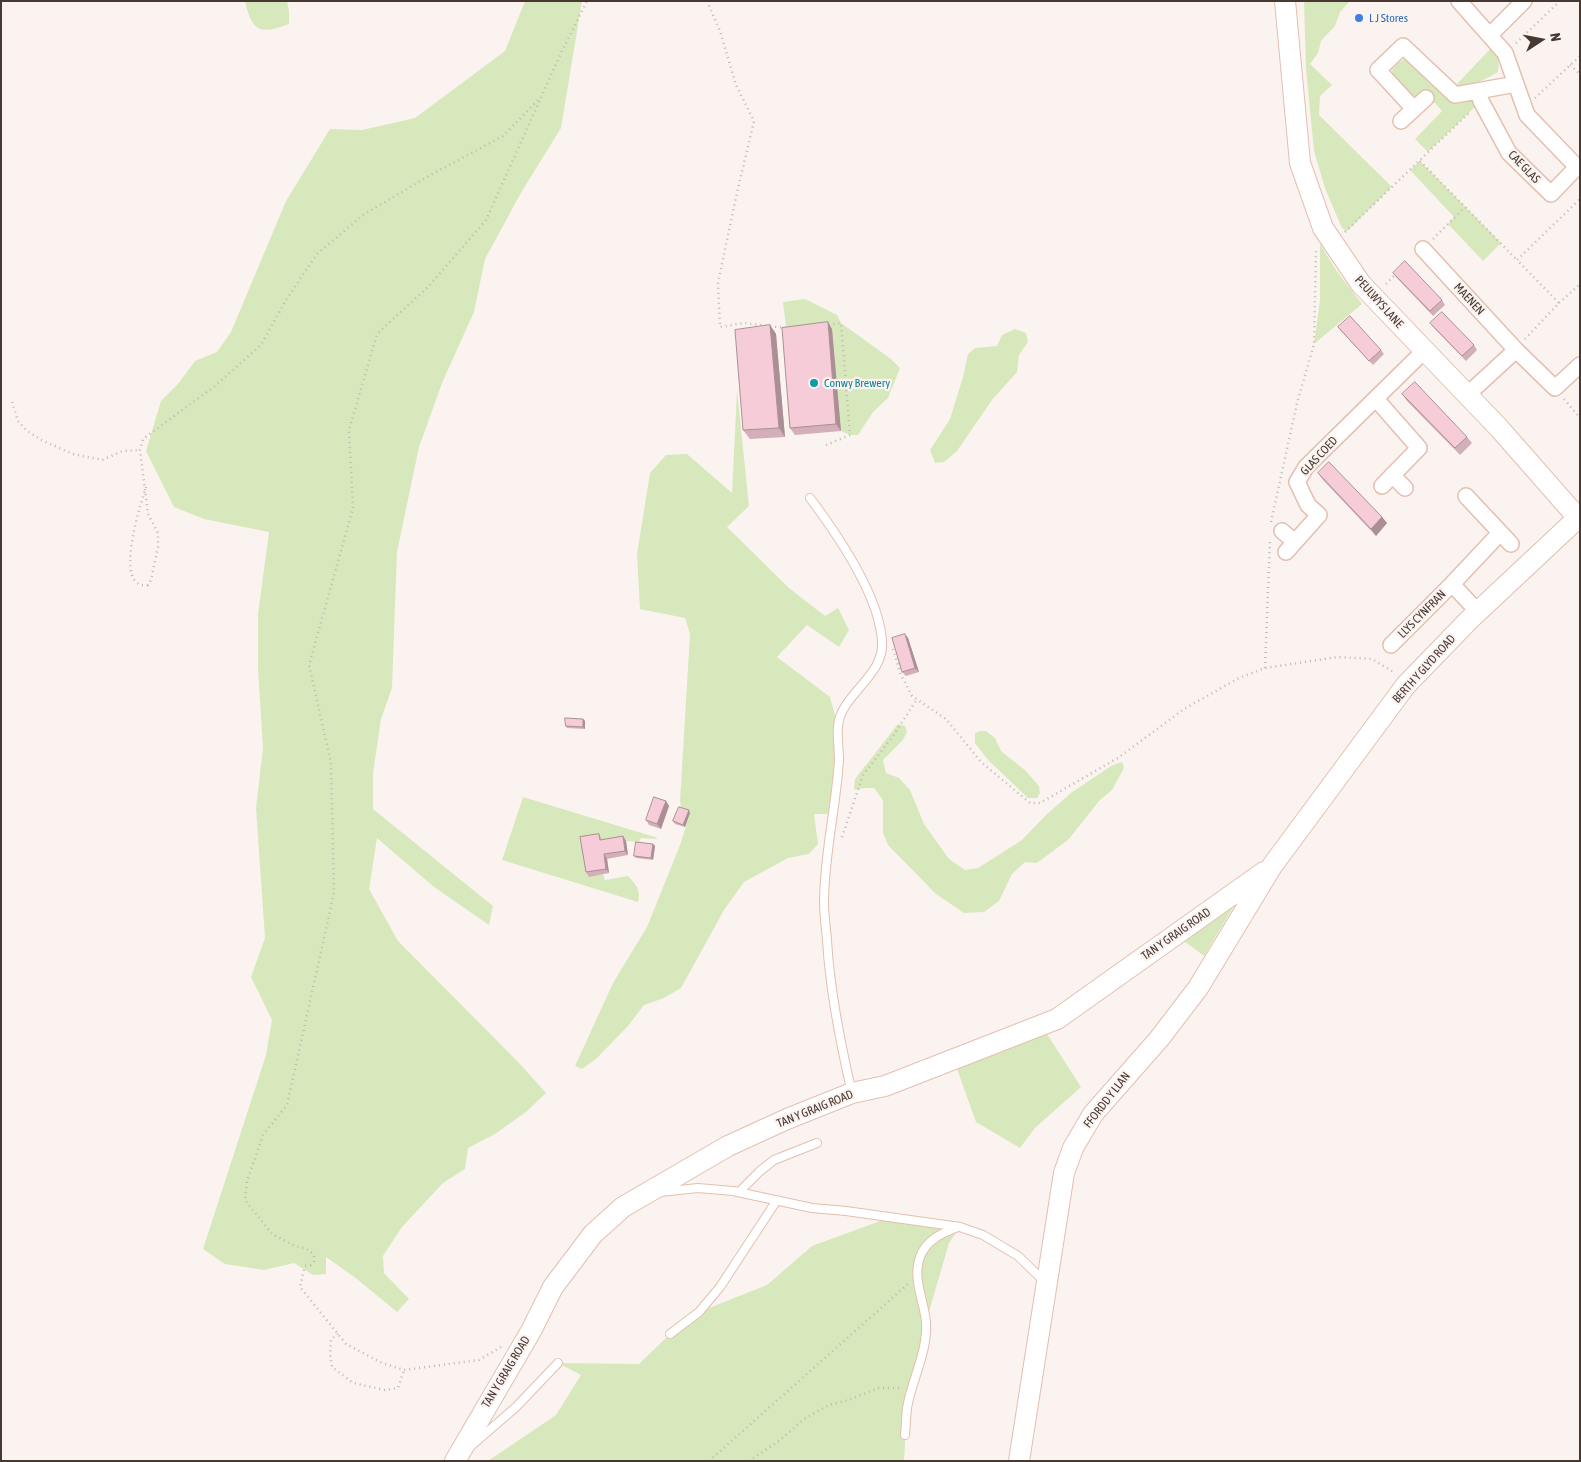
<!DOCTYPE html>
<style>
body{margin:0}
#map{position:relative;width:1581px;height:1462px;overflow:hidden;background:#fbf3f0;font-family:"Asap Condensed",sans-serif}
canvas{display:block}
.frame{position:absolute;inset:0;border:2px solid #473832;pointer-events:none}
.north{position:absolute;left:1516px;top:15px;width:50px;height:50px;-webkit-text-stroke:4px #fbf3f0;paint-order:stroke;rotate:79deg;font-size:14px;font-weight:700;line-height:20px;text-align:center;color:#473832}
.north::after{content:'';display:block;margin:auto;width:18px;height:22px;background:#473832;clip-path:polygon(50% 0,100% 100%,50% 72%,0 100%)}
</style>
<div id="map">
<canvas width="1581" height="1462"></canvas>
<div class="frame"></div>
<div class="north">N</div>
</div>
<script>
const c = document.querySelector('canvas').getContext('2d');
c.lineJoin = 'round';
function paint(path, color) {
  c.fillStyle = color;
  c.fill(path, 'evenodd');
}
function stroke(path, color, width, dash) {
  c.strokeStyle = color;
  c.lineWidth = width;
  c.lineCap = dash ? 'butt' : 'round';
  c.setLineDash(dash || []);
  c.stroke(path);
}
function drawText(font, color, halo, rows, align = 'center') {
  c.font = font + ' "Asap Condensed",sans-serif';
  c.lineWidth = 4.5;
  c.setLineDash([]);
  c.textBaseline = 'middle';
  c.strokeStyle = halo;
  c.fillStyle = color;
  for (const [text, x, y, turn = 0] of rows) {
    c.save();
    c.translate(x, y);
    c.rotate((+turn || 0) * Math.PI / 180);
    c.textAlign = isNaN(turn) ? turn : align;
    if (halo) c.strokeText(text, 0, 0);
    c.fillText(text, 0, 0);
    c.restore();
  }
}
paint(new Path2D(`
 M245 1H287L289 11V24C260 35 252 32 245 1Z
 M525 1H582L561 128 522 191 485 259 474 312 442 383 419 447 397 552 392 688 381 719 373 773V809L493 906 489 925 434 887 377 838 369 889 398 941 521 1065 546 1093 526 1112 495 1134 468 1148 465 1169 443 1183 402 1227 383 1256 384 1273 409 1299 397 1312 357 1279 326 1257V1274L313 1275 294 1263 264 1270 225 1264 203 1249 266 1055 272 1020 251 977 265 938 256 808 263 748 258 668V614L269 532 204 519 174 507 146 451 161 401 178 384 195 361 217 352 231 332 286 201 330 129 362 130 415 118 505 51Z
 M1304 1H1350L1340 12 1335 26 1321 41 1318 53 1310 64 1332 85 1320 96 1319 115 1392 187 1346 232 1341 226 1325 188 1314 151 1306 69Z
 M1492 47C1499 54 1499 62 1498 72 1487 79 1475 83 1463 90L1455 86Z
 M1405 59 1414 62 1462 101 1475 100 1479 103 1428 152 1415 139 1442 111 1424 91 1416 96 1407 94 1393 77 1392 70 1398 63Z
 M1420 161 1501 243 1483 261 1448 224 1454 217 1410 170Z
 M1320 244 1336 270 1362 304 1314 344 1320 300Z
 M805 299 837 315 841 323 891 359 900 368 888 398 873 412 858 435H850L841 431 832 330 787 335 783 302Z
 M1015 329 1026 333 1028 342 1019 355 1017 372 992 400 957 451 944 462 935 463 930 450 950 419 963 377 968 354 975 348 997 346 1002 335Z
 M737 390 749 506 727 527 789 588 825 616 838 608 849 630 839 647 807 625 777 657 830 697 838 726 832 814H814L818 844 809 854 788 858 744 882 724 910 681 988 664 998 644 1005 628 1026 597 1058 582 1069 575 1066 613 983 647 927 680 845 690 813 681 809 680 801 690 634 685 618 640 609 637 554 650 473 666 455 687 454 732 493Z
 M898 724 905 726 907 732 903 740 883 760 886 773 899 778 910 790 924 824 949 859 965 870 978 868 1022 840 1046 815 1071 793 1111 766 1122 762 1124 768 1112 790 1099 801 1069 839 1037 863 1025 862 1012 874 999 901 984 912 964 913 936 894 888 845 883 833V800L874 788H864L854 790 855 779Z
 M981 731H986L995 738 1001 751 1026 771 1039 786 1040 793 1037 798H1028L988 760 975 743V733Z
 M523 797 658 838 656 839 641 838 639 842 626 841 603 845 589 876 603 874 605 880 628 876C636 884 641 890 638 902L502 860Z
 M1235 904 1204 956 1180 938Z
 M1045 1031 1081 1087 1035 1128 1020 1148 976 1122 957 1069Z
 M891 1217 960 1227 949 1243 926 1322 907 1408 904 1461H488L556 1415 581 1375 558 1363 639 1364 670 1334 699 1312 767 1285 812 1246Z`), '#d7e9bc');
const service = new Path2D(`
 M810 498C837 534 879 595 882 641 885 676 841 694 838 726 837 737 839 749 839 760 836 808 824 855 824 903 824 915 826 928 827 940 830 992 840 1042 852 1093
 M660 1192 698 1188 733 1191 812 1208 846 1211 960 1227 983 1235 1018 1256 1045 1282
 M739 1192 760 1171 774 1160 817 1143
 M670 1334 699 1312 720 1287 777 1200
 M905 1435C906 1426 906 1417 907 1408 912 1379 928 1352 926 1322 924 1300 912 1279 920 1257 926 1240 942 1233 958 1227
 M471 1446 516 1407 558 1363`);
const minor = new Path2D(`
 M1459 1 1505 53 1527 115 1577 167 1551 194 1509 153 1481 101 1478 91
 M1490 35 1524 1
 M1414 109 1378 70 1403 46 1455 95 1516 84
 M1401 121 1426 98
 M1423 249 1516 350 1555 388 1580 365
 M1467 395 1516 350
 M1376 399 1419 448 1382 486
 M1392 475 1405 488
 M1466 496 1511 544
 M1282 531 1295 542
 M1286 552 1319 515 1308 505 1297 482 1306 467 1424 351
 M1452 584 1478 612
 M1391 645 1452 584 1500 533`);
const tertiary = new Path2D(`
 M1285 1 1300 163 1323 228 1361 284 1499 428 1578 518
 M455 1461 531 1331 553 1287 593 1234 623 1207 728 1146 787 1119 852 1093 885 1086 1057 1019 1264 872
 M1019 1461 1064 1173 1073 1148 1093 1114 1159 1039 1198 988 1272 866 1406 685 1469 620 1580 516`);
stroke(service, '#e4bfaf', 10);
stroke(minor, '#e4bfaf', 18);
stroke(tertiary, '#e4bfaf', 22);
stroke(new Path2D(`
 M707 1 720 31 736 85 754 121 736 197 718 283 720 327 744 323 786 328
 M1516 43 1560 1
 M1570 65 1580 74
 M1535 98 1580 56
 M1420 161 1517 260
 M1345 232 1471 111
 M1433 239 1465 207
 M1386 284 1396 274
 M1559 303 1580 284
 M1525 339 1559 303 1517 260 1580 199
 M1564 399 1580 418
 M12 402 18 421 26 430 41 440 73 454 102 460 123 451 140 450
 M826 445 850 435 841 323 826 325
 M146 487C141 503 112 591 148 585L151 580 158 547V533L148 514 140 450 143 439 215 386 261 345 286 300 317 254 363 215 427 177 503 136 540 98
 M1271 522 1297 403 1314 344 1316 250
 M893 649 901 675 912 696 946 719 981 762 1030 803H1040L1118 758 1184 709 1239 678 1265 668 1338 657 1372 659 1395 673
 M1265 668 1270 540
 M842 837 863 775 893 736 917 699
 M338 1334 331 1339 330 1354 332 1367 353 1383 385 1390 398 1388 404 1370
 M501 1347 479 1360 404 1370 382 1363 346 1344 300 1287 305 1266 311 1265 314 1261V1255L307 1249 295 1246 272 1234 245 1200 247 1181 263 1135 287 1105 334 893 331 763 309 665 353 508 349 430 377 334 429 286 486 220 561 53 587 1
 M709 1461 908 1284
 M749 1461 779 1441 804 1419 829 1405 848 1400 879 1388H901`), '#c1b6b2', 2.5, [1, 4]);
stroke(service, '#fff', 8);
stroke(minor, '#fff', 15);
stroke(tertiary, '#fff', 20);
paint(new Path2D(`
 M1393 273 1442 300 1445 305 1433 316 1396 277Z
 M1430 323 1474 345 1477 350 1466 361 1434 328Z
 M770 325 776 334 785 437 750 439 743 430Z
 M1338 327 1381 350 1384 354 1373 365 1341 331Z
 M832 329 841 431 795 435 790 428Z
 M1402 394 1467 437 1472 443 1460 455 1407 401Z
 M1318 473 1382 517 1387 523 1376 536 1323 480Z
 M905 634 908 638 919 672 906 676 902 672Z
 M583 719 585 721V729L567 728 566 726Z
 M666 801 669 806 661 829 649 825 646 820Z
 M690 813 685 827 675 824 673 821Z
 M599 834 602 840 623 836 626 841 628 855 607 859 609 873 589 877 586 872Z
 M653 844 655 846 653 860 636 858 634 856Z`), '#d3afb9');
paint(new Path2D(`
 M828 322 832 329 841 431 836 424Z
 M770 325 776 334 785 437 779 428Z
 M1382 517 1387 523 1376 536 1371 529Z
 M905 634 908 638 919 672 915 668Z
 M583 719 585 721V729L583 727Z
 M666 801 669 806 661 829 657 824Z
 M689 810 690 813 685 827 683 825Z
 M623 836 626 841 628 855 625 851Z
 M653 844 655 846 653 860 651 858Z
 M604 854 607 859 609 873 606 869Z`), '#ac8f96');
const building = new Path2D(`
 M1405 261 1442 300 1430 311 1393 273Z
 M1442 312 1474 345 1462 356 1430 323Z
 M1350 316 1381 350 1369 361 1338 327Z
 M828 322 836 424 790 428 782 328Z
 M770 325 779 428 743 430 735 330Z
 M1415 382 1467 437 1455 448 1402 394Z
 M1329 462 1382 517 1371 529 1318 473Z
 M905 634 915 668 902 672 892 638Z
 M565 718 583 719V727L566 726Z
 M654 797 666 801 657 824 646 820Z
 M679 807 689 810 683 825 673 821Z
 M599 834 600 840 623 836 625 851 604 854 606 869 586 872 580 837Z
 M636 842 653 844 651 858 634 856Z`);
paint(building, '#f5ccd7');
stroke(building, '#ac8f96', 1);
for (const [x, y, r, color] of [
 [1359,18,5,"#3f7fe0"],
 [814,383,5,"#0f9aa8"]
]) {
  const dot = new Path2D();
  dot.arc(x, y, r, 0, 2 * Math.PI);
  c.fillStyle = color;
  c.fill(dot);
  stroke(dot, '#fbf3f0', 2);
}
drawText('12px', '#366cbe', '#fbf3f0', [
 ["L J Stores",1369,18]
], 'left');
drawText('12px', '#473832', '#fbf3f0', [
 ["CAE GLAS",1524,167,46],
 ["MAENEN",1469,299,47],
 ["PEULWYS LANE",1379,302,48],
 ["GLAS COED",1319,456,-47],
 ["LLYS CYNFRAN",1422,614,-45],
 ["BERTH Y GLYD ROAD",1424,669,-48],
 ["TAN Y GRAIG ROAD",1176,934,-35],
 ["FFORDD Y LLAN",1107,1100,-52],
 ["TAN Y GRAIG ROAD",815,1109,-22],
 ["TAN Y GRAIG ROAD",506,1372,-59]
]);
drawText('12px', '#0d838f', '#fbf3f0', [
 ["Conwy Brewery",824,383]
], 'left');
</script>
